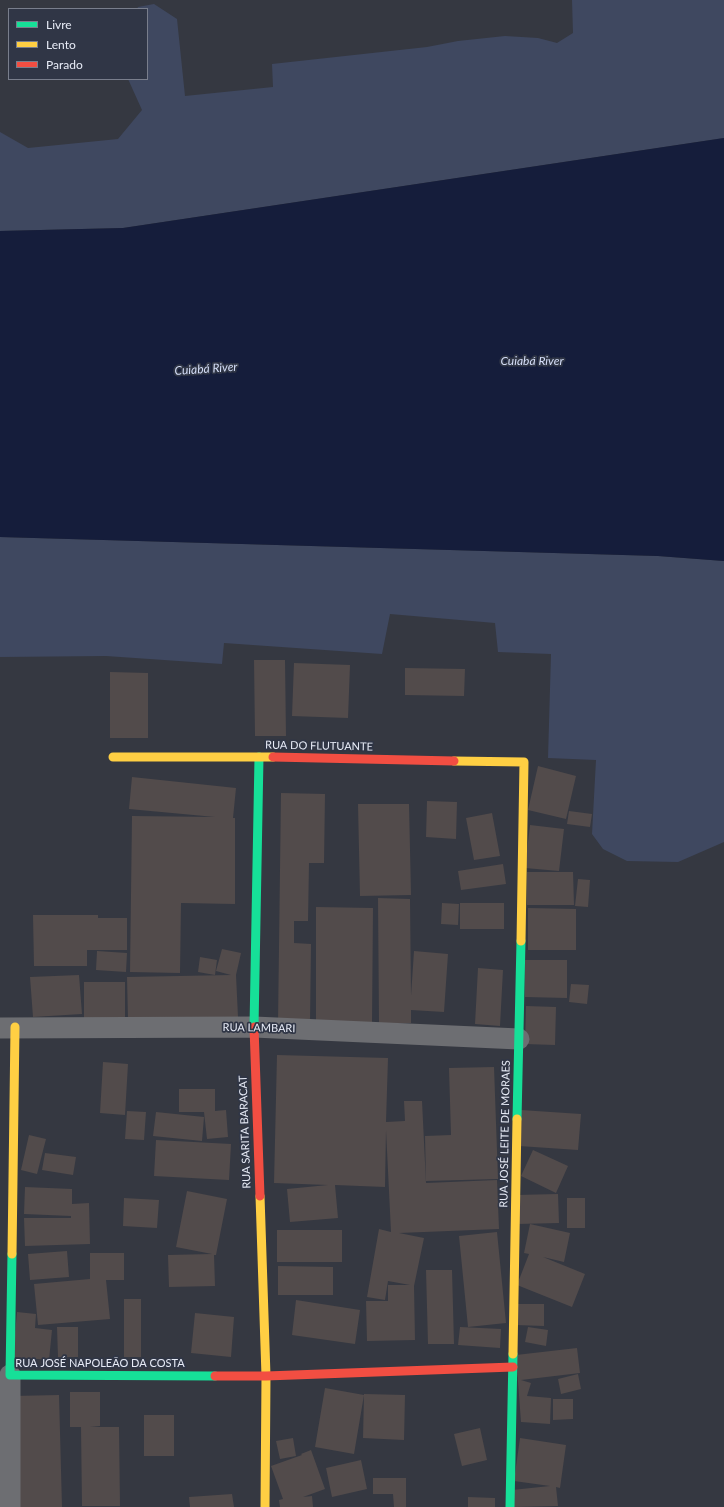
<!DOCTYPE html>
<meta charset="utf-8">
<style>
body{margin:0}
#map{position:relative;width:724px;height:1507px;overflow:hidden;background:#353841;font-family:Lato,sans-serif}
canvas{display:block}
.legend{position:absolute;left:8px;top:8px;width:140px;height:72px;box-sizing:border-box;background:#303646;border:1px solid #797e8c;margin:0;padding:5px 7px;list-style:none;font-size:12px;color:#e7ebf6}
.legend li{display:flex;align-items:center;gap:8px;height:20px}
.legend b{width:20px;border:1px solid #797e8c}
</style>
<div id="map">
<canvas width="724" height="1507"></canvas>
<ul class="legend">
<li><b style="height:5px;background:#16e098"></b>Livre</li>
<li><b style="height:5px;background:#ffcf43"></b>Lento</li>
<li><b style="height:5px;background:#f24e42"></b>Parado</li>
</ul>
</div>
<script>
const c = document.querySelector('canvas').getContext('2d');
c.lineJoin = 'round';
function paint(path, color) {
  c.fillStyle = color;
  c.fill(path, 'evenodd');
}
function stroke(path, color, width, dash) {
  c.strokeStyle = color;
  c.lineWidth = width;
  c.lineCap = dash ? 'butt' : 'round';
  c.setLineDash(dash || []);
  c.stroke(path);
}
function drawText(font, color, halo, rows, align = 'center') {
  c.font = font + ' Lato,sans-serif';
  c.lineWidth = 3.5;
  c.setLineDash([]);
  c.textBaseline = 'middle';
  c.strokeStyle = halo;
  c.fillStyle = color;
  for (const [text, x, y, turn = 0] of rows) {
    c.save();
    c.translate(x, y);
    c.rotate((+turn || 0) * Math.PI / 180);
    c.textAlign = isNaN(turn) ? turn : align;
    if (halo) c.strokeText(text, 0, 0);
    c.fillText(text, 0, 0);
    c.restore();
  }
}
paint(new Path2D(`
 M572 0H724V138L123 228 0 231V132L28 148 118 139 142 110 128 79H147V9H137L138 7 154 4 177 19 185 96 273 87 272 64 427 47 458 41 505 36 538 38 557 43 573 33Z
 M0 537 658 556 724 561V842L678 862 627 861 603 849 592 834 596 760 548 758 551 654 498 652 495 623 390 614 382 654 224 643 222 664 106 656 0 657Z`), '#3f4860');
paint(new Path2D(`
 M724 138V561L658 556 0 537V231L123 228Z`), '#151d3b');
paint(new Path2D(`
 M254 660H285L286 736H255Z
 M294 663 350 665 348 718 292 716Z
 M405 668 465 669 464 696 405 695Z
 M110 672 148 673V738H110Z
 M538 766 576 776 566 819 528 810Z
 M132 777 236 788 233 818H235V904L181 903 180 973 130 972 132 816 215 817 129 809Z
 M281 793 325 794 324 863H309L308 921H294V943L311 944 310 1024 278 1023Z
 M427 801 457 802 456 839 426 837Z
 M358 804H409L411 895 360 896Z
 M569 811 592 814 590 827 567 824Z
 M492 813 500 856 474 860 466 818Z
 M530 825 564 829 559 871 525 868Z
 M503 864 506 884 461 890 458 871Z
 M527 872H573L574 905H527Z
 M578 879 590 880 588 907 575 906Z
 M378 898 410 899 411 996 414 951 448 954 444 1012 411 1010V1023H379Z
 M442 903 459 904 458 925 441 924Z
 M460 903H504V929H460Z
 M316 907 373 908 372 1023 316 1022Z
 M528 908 576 909V950H528Z
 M33 915H98V918H127V950H87V966H34Z
 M222 949 241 953 236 975 238 1017 128 1020 127 977 231 975 216 971Z
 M97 951 127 953 126 972 96 970Z
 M200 957 217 960 215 975 198 972Z
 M525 960H567V998L525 997Z
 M478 968 503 970 500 1026 475 1024Z
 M79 975 82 1014 33 1017 30 977Z
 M84 982H125V1023H84Z
 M571 984 589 985 587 1004 569 1002Z
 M526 1006 556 1007 555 1045 525 1044Z
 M277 1055 388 1058 386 1122 405 1121 404 1101H422L426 1183 497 1180 499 1229 399 1233 424 1238 414 1286 415 1340 367 1341 366 1301H388V1285H410L388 1281 385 1300 367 1297 379 1229 391 1232 386 1130 385 1187 335 1185 338 1218 290 1222 287 1189 328 1185 274 1183Z
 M103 1062 128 1064 125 1115 100 1113Z
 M494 1067 498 1179 426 1181 425 1136 451 1135 449 1068Z
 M179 1089H215V1111L226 1110 228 1137 207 1139 204 1112H179Z
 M521 1110 581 1114 578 1150 519 1146Z
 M127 1111 146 1112 144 1140 125 1139Z
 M156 1112 204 1117 202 1141 153 1136Z
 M29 1135 46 1139 37 1174 21 1170Z
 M156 1140 231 1144 229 1180 154 1176Z
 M533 1150 568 1166 556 1193 521 1176Z
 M45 1153 76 1157 73 1175 42 1170Z
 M25 1187 72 1189V1204L89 1203 90 1244 25 1246 24 1218H71V1216L24 1214Z
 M187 1191 227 1199 216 1255H214L215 1286 169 1287 168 1255 212 1254 176 1247Z
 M558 1194 559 1223 517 1224 516 1195Z
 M124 1198 159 1200 157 1228 123 1226Z
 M567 1198H585V1228H567Z
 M530 1224 570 1233 564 1262 543 1257 585 1274 572 1307 517 1285 529 1254 524 1253Z
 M277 1230H342V1262H277Z
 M497 1232 506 1323 468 1327 459 1236Z
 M67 1251 69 1277 30 1280 28 1254Z
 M90 1253H124V1280H106L110 1319 38 1325 34 1284 90 1279Z
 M278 1266 333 1267V1295H278Z
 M426 1270H452L454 1344H428Z
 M124 1299H141V1357H124Z
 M296 1300 360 1310 355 1344 292 1335Z
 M516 1304H544V1326L515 1325Z
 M17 1312 36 1314 35 1328 52 1330 49 1360 13 1357Z
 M195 1313 234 1317 231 1357 191 1353Z
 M57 1327H78V1357H58Z
 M460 1327 501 1329 500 1348 458 1345Z
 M528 1327 548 1330 546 1346 525 1342Z
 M577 1348 580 1373 521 1380 531 1383 527 1396 551 1398 550 1424 521 1422 516 1355Z
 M578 1374 581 1389 561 1394 558 1379Z
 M325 1388 364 1395 354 1454 315 1447Z
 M70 1392H100V1426L90 1427H119L120 1506H82L81 1427H70Z
 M364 1394 405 1395 404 1440 363 1438Z
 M59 1395 62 1507H17L13 1396Z
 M553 1399H573V1419L553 1420Z
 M144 1415H174V1456H144Z
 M480 1428 487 1460 462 1466 454 1434Z
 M293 1438 296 1456 280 1459 276 1441Z
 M520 1438 566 1445 560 1488 556 1487 558 1506 514 1507 512 1490 550 1486 514 1481Z
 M311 1450 325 1489 303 1497 312 1496 313 1507H280L279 1500 283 1499 271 1466 302 1455 301 1454Z
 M361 1460 367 1489 332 1497 326 1468Z
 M373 1478H406V1507H394L393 1494H373Z
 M232 1494 234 1507H190L189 1497Z
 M468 1497 495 1498V1507H468Z`), '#524b4b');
stroke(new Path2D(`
 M0 1028 254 1027 519 1039
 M10 1507V1375`), '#6d6e72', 21);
stroke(new Path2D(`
 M254 1027 259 757
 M517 1119 521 941
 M12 1254 10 1375 215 1376
 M510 1507 513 1354`), '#16e098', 9);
stroke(new Path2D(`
 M113 757H273
 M454 761 524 762 521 941
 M260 1196 266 1376 265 1507
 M12 1254 15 1027
 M513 1354 517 1119`), '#ffcf43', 9);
stroke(new Path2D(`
 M273 757 454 761
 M254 1027 260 1196
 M215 1376H266L513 1367`), '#f24e42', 9);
drawText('11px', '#e7ebf6', '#303646', [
 ["RUA DO FLUTUANTE",319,746,1],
 ["RUA LAMBARI",259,1028,1],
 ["RUA SARITA BARACAT",245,1132,-92],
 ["RUA JOSÉ LEITE DE MORAES",505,1134,-89],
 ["RUA JOSÉ NAPOLEÃO DA COSTA",100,1363]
]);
drawText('italic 12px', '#d4ddf7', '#303646', [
 ["Cuiabá River",532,361],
 ["Cuiabá River",206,369,-4]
]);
</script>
